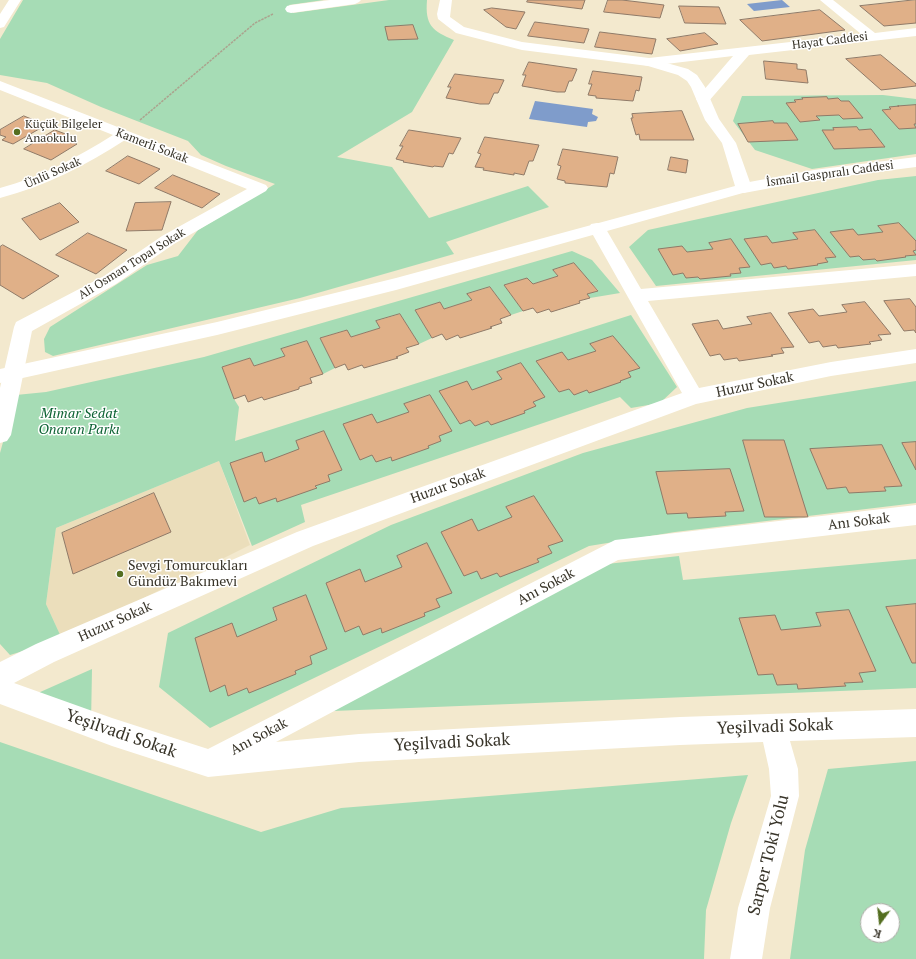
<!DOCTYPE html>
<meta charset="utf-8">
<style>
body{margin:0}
#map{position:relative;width:916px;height:959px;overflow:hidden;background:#f3e9ce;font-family:"PT Serif",serif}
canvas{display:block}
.north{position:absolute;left:860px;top:903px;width:40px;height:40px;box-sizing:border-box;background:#fff;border:1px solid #afaea9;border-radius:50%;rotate:195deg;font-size:11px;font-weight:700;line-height:16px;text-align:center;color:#383429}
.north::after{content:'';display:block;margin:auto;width:14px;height:18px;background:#546e20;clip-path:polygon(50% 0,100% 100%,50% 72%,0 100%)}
</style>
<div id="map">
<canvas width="916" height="959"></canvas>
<div class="north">K</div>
</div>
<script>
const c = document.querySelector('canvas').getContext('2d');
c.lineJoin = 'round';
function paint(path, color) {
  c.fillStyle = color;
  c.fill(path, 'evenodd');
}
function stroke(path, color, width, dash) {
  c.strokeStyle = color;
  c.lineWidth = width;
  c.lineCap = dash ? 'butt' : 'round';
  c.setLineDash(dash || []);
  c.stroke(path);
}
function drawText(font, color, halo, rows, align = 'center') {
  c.font = font + ' "PT Serif",serif';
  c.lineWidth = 3;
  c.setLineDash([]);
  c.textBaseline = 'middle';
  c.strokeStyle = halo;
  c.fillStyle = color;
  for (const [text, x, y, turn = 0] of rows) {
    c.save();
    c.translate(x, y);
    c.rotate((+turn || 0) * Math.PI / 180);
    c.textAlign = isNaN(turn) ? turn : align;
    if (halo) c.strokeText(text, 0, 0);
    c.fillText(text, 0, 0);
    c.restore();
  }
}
paint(new Path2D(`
 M219 461 250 545 62 639 46 604 56 528Z`), '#ebdebb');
paint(new Path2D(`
 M23 0H324L289 5 293 13 389 0H427C425 25 432 31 454 40L412 112 337 157 392 167 429 218 528 186 549 207 446 242 454 254 300 298 53 356 45 352 44 339 50 327 147 265 178 256 198 230 275 184 226 166 201 155 188 141 101 107 47 83 0 75V39Z
 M883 95 916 99V154L812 169 755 150 733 121 742 96Z
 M916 176V260L656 286 629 247 648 230 878 180Z
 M572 251 592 260 620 293 590 298 587 294 598 290 574 264 553 270 558 276 533 284 527 278 504 285 523 311 511 315 490 287 468 294 472 300 444 309 440 302 415 310 432 338 419 344 400 314 376 321 380 328 351 337 346 330 320 338 335 368 323 374 307 341 281 350 285 356 254 366 250 358 222 367 234 399 239 407 235 441 631 315 677 387 660 403 631 408 620 397 301 505 305 522 252 546 219 461 56 528 46 604 62 639 10 655 0 644V453L16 395 46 392 204 357Z
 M916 381V503L675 532 589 546 210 728 159 687 168 633 391 525 583 453 747 408Z
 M679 556 683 580 916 559V688L333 711 607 564Z
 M92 669 91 724 38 693Z
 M0 742 261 832 341 808 748 775 731 823 706 910 704 959H0Z
 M916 761V959H790L805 850 828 769ZM868 911H892V935H868Z`), '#a6dcb5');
paint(new Path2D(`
 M782 0 790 7 754 11 747 4Z
 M535 101 593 109 592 114 598 117 596 121 588 122 587 127 529 119Z`), '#7f9ccb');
const building = new Path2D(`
 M528 0H585L582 9 527 2Z
 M608 0H622L664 5 660 18 604 12Z
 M916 0V23L884 26 860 6Z
 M679 6 719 7 726 24 685 23Z
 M492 8 525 12 516 29 506 27 484 10Z
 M820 10 845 30 762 41 740 20Z
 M535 22 589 29 584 43 528 36Z
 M413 25 418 39 388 40 385 27Z
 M600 32 656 39 652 54 595 47Z
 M705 33 718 44 680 51 667 39Z
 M881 55 916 84V86L881 90 846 59Z
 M764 61 797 64V69L806 70 808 83 766 79Z
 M529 62 577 69 572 81H569L565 92H557L522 86 526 75H523Z
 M593 71 642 77 639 91 636 90 633 101 596 98V96L588 95 592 84H589Z
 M455 74 504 80 498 93H494L489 104H480L446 98 451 87H448Z
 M827 97 828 99 838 98 841 101H849L863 118 843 119 839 115 816 116 820 120 800 122 786 103 796 102 794 100 803 99 802 98Z
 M916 105V124H914L916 128 899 129 882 110 891 109 889 107 899 106H898Z
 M682 111 694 140H640L639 134 636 135 631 118H633L632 114Z
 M24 116 46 125 13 144 2 140 6 137 0 135V130Z
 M773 121 774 123H787L798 140 748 142 738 124Z
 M857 127 859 130 871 129 885 147 834 149 822 130H834L833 128Z
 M55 130 76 138 71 141 77 144 51 160 24 149Z
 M409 130 461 138 453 154 449 153 443 167 434 166 433 167 403 162 404 161 396 159 403 146H400Z
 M485 137 539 145 533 161H529L524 175 514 173V175L483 170 484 168 475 167 481 154 478 153Z
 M563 149 618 157 614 174 610 173 607 187 565 183V181L557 179 561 166 558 165Z
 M128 156 160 169 139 184 106 171Z
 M671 157 688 160 686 173 668 170Z
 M173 175 220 194 202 208 155 188Z
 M171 202 162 230 126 231 135 203Z
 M60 203 79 222 40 240 22 219Z
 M899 223 916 241V250L913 251 916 255 905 256 906 257 877 261 875 259 863 260 859 256 850 257 830 232 853 229 858 235 883 232 878 226Z
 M815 230 836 257 825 258 828 262 817 264 818 265 788 269 786 266 774 268 771 263 761 265 744 239 767 236 772 243 798 239 793 233Z
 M88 233 127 250 96 274 56 255Z
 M731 239 750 267 739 268 741 273 730 274 731 276 700 279 698 277 686 278 683 273 673 275 658 249 682 246 687 252 713 249 709 243Z
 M3 245 59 276 23 299 0 285V247Z
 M574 263 598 291 587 294 590 298 579 301 580 303 551 312 549 309 537 313 533 308 523 311 504 285 527 278 533 284 558 276 553 270Z
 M490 287 511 315 500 319 502 323 490 327 492 328 460 338 458 335 446 340 442 334 432 338 415 310 440 302 444 309 472 300 467 294Z
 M910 299 916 307V333L914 330 904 331 884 301Z
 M865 302 891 334 878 335 882 340 869 342 871 344 838 348 836 345 823 347 819 341 809 343 788 313 813 309 819 316 847 312 842 305Z
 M771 313 794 347 781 348 784 353 771 355 773 356 739 361 737 358 724 360 720 354 710 356 692 324 718 320 723 329 752 324 747 317Z
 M400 314 419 344 406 348 409 352 396 357 398 358 364 368 362 365 348 370 345 364 335 368 320 338 347 330 351 337 380 328 376 321Z
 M613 336 640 368 628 372 631 377 620 381 621 382 589 393 587 390 574 395 569 389 559 392 536 361 562 352 568 360 596 351 590 344Z
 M307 341 323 374 310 378 312 383 299 387V389L264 400 262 397 248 402 245 395 234 399 222 367 250 358 254 366 285 356 281 349Z
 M521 363 545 397 533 402 536 406 524 411 525 413 491 425 488 421 475 426 470 420 460 424 439 391 467 381 472 390 502 379 497 372Z
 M430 395 452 431 439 436 441 441 428 446 429 448 392 461 391 457 376 462 372 455 360 460 343 424 372 414 377 423 409 412 404 404Z
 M324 431 342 470 328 475 330 481 315 486 317 488 277 502 276 498 259 504 256 497 244 502 230 463 262 452 265 462 299 449 296 441Z
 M743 440H784L808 517H765Z
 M916 442V470L902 443Z
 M882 445 902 486 884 487 886 491 849 493 846 487 827 489 810 449Z
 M730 469 744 511 725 512 726 516 688 518 687 513 667 514 656 472Z
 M154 493 171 532 73 574 62 533Z
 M534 496 563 541 548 546 552 553 537 559 539 562 500 577 497 573 481 579 477 571 464 576 441 532 472 519 478 531 512 517 506 507Z
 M427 543 452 593 436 599 440 607 424 613 425 616 382 633 381 628 363 635 359 626 345 632 326 583 360 569 365 582 402 567 397 556Z
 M306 595 327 649 310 656 312 664 295 671 296 674 249 693 247 688 228 696 225 685 210 692 195 638 232 623 237 637 277 620 273 608Z
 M916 604V663H912L886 607Z
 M849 610 876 671 859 673 863 682 844 683 846 686 798 689 797 684 777 685 773 674 758 675 739 618 775 615 781 630 821 626 816 613Z`);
paint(building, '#e0b088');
stroke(building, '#8f7a68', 1);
stroke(new Path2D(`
 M140 120 255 23 273 14`), '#aba38e', 1.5, [2.5, 1]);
paint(new Path2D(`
 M9 0H21L4 27 0 28V14Z
 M330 0H361L359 2 355 4 291 13 287 12 285 9 287 6 291 5Z
 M820 0H833L875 33 916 28V36L749 55 708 102 703 103 698 102 696 99 733 56 649 66 644 65 642 62 644 59 649 58 861 34Z
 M0 81 266 185 268 188 266 191 174 244 116 284 32 331 11 435 7 441 0 443V388L14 327 16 322 104 276 162 236 247 189 125 140C86 165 46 186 0 198V188C41 177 78 157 113 135L0 90Z
 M916 157V167L814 180 744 193 738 191 736 188 738 185 744 183 814 170Z
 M597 223 603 224 641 289 916 264V276L648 301 699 388 831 362 916 349V363L831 376 696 404 313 546 54 662 14 683 112 718 208 749 615 540 916 505V525L618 560 276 742 359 734 680 717 916 709V737L790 741 798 769 799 796 770 908 762 959H730L738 908 771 796 769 769 763 742 680 745 359 762 208 777 112 746 0 704V662L36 644 297 532 682 393 589 228 591 224Z`), '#fff');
paint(new Path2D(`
 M440 0H452L450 17 464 27 522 42 649 58 688 69 697 75 705 87 719 119 736 143 752 188 750 191 396 290 217 335 0 383V369L217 322 396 278 735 186 722 143 705 120 691 87 687 81 678 75 648 66 522 50 456 33 438 19 437 14Z`), '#fff');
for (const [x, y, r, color] of [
 [17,132,4,"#546e20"],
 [120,574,4,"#546e20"]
]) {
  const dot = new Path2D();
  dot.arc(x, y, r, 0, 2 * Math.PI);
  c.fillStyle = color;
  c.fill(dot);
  stroke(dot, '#fff', 1.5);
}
drawText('12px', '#383429', '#fff', [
 ["Hayat Caddesi",830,41,-7],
 ["Kamerli Sokak",152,146,21],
 ["Ünlü Sokak",53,173,-24],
 ["İsmail Gaspıralı Caddesi",830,174,-8],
 ["Ali Osman Topal Sokak",132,264,-32]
]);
drawText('12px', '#383429', '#fff', [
 ["Küçük Bilgeler",25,125],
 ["Anaokulu",25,139]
], 'left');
drawText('14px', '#383429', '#fff', [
 ["Huzur Sokak",755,385,-12],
 ["Huzur Sokak",448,486,-20],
 ["Anı Sokak",859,522,-7],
 ["Anı Sokak",546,587,-28],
 ["Huzur Sokak",115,622,-24],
 ["Anı Sokak",259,737,-28]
]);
drawText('italic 14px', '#0d6334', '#fff', [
 ["Mimar Sedat",79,414],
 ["Onaran Parkı",79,430]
]);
drawText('14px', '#383429', '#fff', [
 ["Sevgi Tomurcukları",128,566],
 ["Gündüz Bakımevi",128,582]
], 'left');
drawText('17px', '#383429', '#fff', [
 ["Yeşilvadi Sokak",775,727,-2],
 ["Yeşilvadi Sokak",121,734,19],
 ["Yeşilvadi Sokak",452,743,-3],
 ["Sarper Toki Yolu",769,855,-76]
]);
</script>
